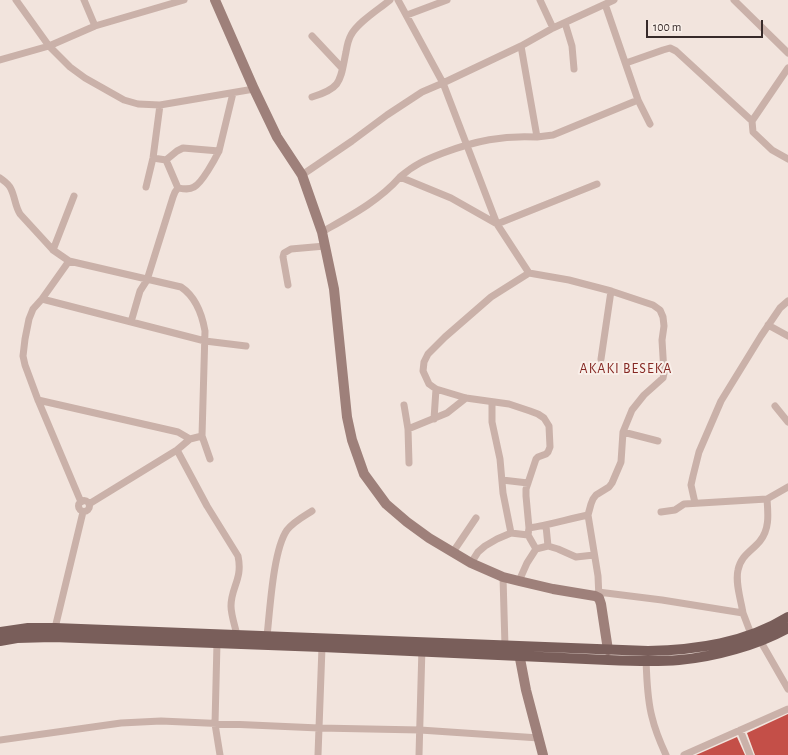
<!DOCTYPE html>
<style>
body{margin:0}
#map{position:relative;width:788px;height:755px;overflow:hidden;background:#f2e4dd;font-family:"Alegreya Sans",sans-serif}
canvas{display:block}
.scale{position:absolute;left:646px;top:20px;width:117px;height:18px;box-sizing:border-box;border:2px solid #372a29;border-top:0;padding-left:5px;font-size:12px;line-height:14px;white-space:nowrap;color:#372a29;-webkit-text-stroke:3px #f9efe9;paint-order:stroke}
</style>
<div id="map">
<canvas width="788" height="755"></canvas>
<div class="scale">100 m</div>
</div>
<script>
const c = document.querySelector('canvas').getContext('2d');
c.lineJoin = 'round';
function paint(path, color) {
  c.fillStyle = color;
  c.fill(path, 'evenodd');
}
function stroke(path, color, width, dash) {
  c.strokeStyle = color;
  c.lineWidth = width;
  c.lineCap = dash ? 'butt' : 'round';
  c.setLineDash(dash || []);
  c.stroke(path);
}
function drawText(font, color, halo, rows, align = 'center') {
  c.font = font + ' "Alegreya Sans",sans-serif';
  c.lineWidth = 4;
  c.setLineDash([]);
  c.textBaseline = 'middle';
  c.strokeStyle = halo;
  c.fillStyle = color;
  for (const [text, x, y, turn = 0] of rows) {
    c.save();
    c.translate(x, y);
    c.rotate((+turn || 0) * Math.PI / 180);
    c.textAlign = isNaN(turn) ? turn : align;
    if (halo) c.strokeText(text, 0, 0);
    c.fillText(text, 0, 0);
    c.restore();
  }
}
paint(new Path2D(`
 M788 714V755H755L747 733Z
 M737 737 745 755H696Z`), '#c44f48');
stroke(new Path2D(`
 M16 0 49 46 70 67 85 78 124 100 138 104 160 105 254 89
 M84 0 95 26
 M398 0 443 83 497 224 529 273
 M540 0 553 28
 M734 0 788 53
 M407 15 447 0
 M565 23 572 46 574 69
 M312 36 342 68
 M521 46 537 137 553 135 638 100 605 4
 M0 60 49 46 95 26 184 0
 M626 63 663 50 670 48 676 51 752 121 788 68
 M312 97C342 88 340 81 346 52 347 46 348 40 351 35 358 22 378 10 390 0
 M638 100 650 124
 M752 121 753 132 772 150 788 159
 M153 158 166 160 177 151 183 148 219 151
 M166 160 178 188
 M302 175 352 141 387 115 422 92 443 83 521 46 553 28 614 0
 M400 177C415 164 425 160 443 153 475 141 503 135 537 137
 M0 178C4 181 9 184 11 189 15 197 15 206 20 214L53 250 69 261 181 287C196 297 202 314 205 331L202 436 210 459
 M146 187 153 158 160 105
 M178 188C184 189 189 190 194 187 202 183 215 159 219 151L233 93
 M322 232C350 216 379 201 400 177L451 198 497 224 597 184
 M53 250 74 196
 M69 261 42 299 33 309 29 319 25 339 23 356 25 365 38 400 81 502
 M288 285 283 257 284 253 291 249 325 246
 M42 299 205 341 246 346
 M131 322 140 291 147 280 173 197 175 192 178 188
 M768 325 788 336
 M601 359 611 291
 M38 400 178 432 190 439
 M492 402V422L500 459 503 493 511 533
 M404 405 408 429 409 463
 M775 406 788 422
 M434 419 436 389
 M408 429 447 413 466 398
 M623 432 658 441
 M177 450 207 506 238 556C243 579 231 587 231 606 231 615 235 626 237 635
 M502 480 528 483
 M78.5 506a5.5 5.5 0 1 1 11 0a5.5 5.5 0 1 1-11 0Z
 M695 503 691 485 693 476 699 452 721 401 761 336 780 308 788 301
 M89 504 177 450 190 439 202 436
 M661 512 675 510 684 504 767 499 788 487
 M546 526 548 546
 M529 528C549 525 568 519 588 515
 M536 549 528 535 529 528 526 496V489L536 459 538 457 546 454 548 452 550 447 549 426 544 418 538 414 530 411 509 404 466 398 436 389 429 384 423 371 424 362 428 354 445 337 491 297 529 273 569 280 611 291 653 305 660 310 663 317 664 326 662 340 664 373 663 378 644 395 632 410 623 432 621 462 612 483 609 487 596 495 593 499 591 504 588 515 598 576 599 598
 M453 552 476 518
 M471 563 478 552 485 546 497 539 511 533 528 535
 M503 577 505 646
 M519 581 527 563 536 549 548 546 558 549 576 557 594 555
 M598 592 662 600 743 613 751 634
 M743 613C741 600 735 583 738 570 741 555 752 551 760 541 770 529 768 513 767 499
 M55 628 83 512
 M267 636C270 610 273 550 287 530 293 522 304 516 312 511
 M761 642 788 689
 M217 643 215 724 220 755
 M646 661C647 679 647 699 652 717 655 730 660 742 666 755
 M740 730 750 755
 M0 740 121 723 161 721 319 728 420 730 539 738
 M318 755 322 647
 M419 755 422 647
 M684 755 788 709`), '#cab1a9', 7);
stroke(new Path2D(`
 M215 0 254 89 277 137 302 175 322 232 334 289 347 417 352 440 364 474 386 504 407 522 429 538 471 563 503 577 519 581 553 589 595 596 599 598 601 604 608 650
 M518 648 526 690 543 755`), '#9e807a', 10);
stroke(new Path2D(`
 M0 632 28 628H55L648 651C696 650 746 643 788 617
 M0 641 17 638 53 637 322 647 608 660C632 661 656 662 679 660 714 657 758 645 788 628`), '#795e5a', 10);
c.letterSpacing = '1px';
drawText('14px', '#852722', '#f9efe9', [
 ["AKAKI BESEKA",626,369]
]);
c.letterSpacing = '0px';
</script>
